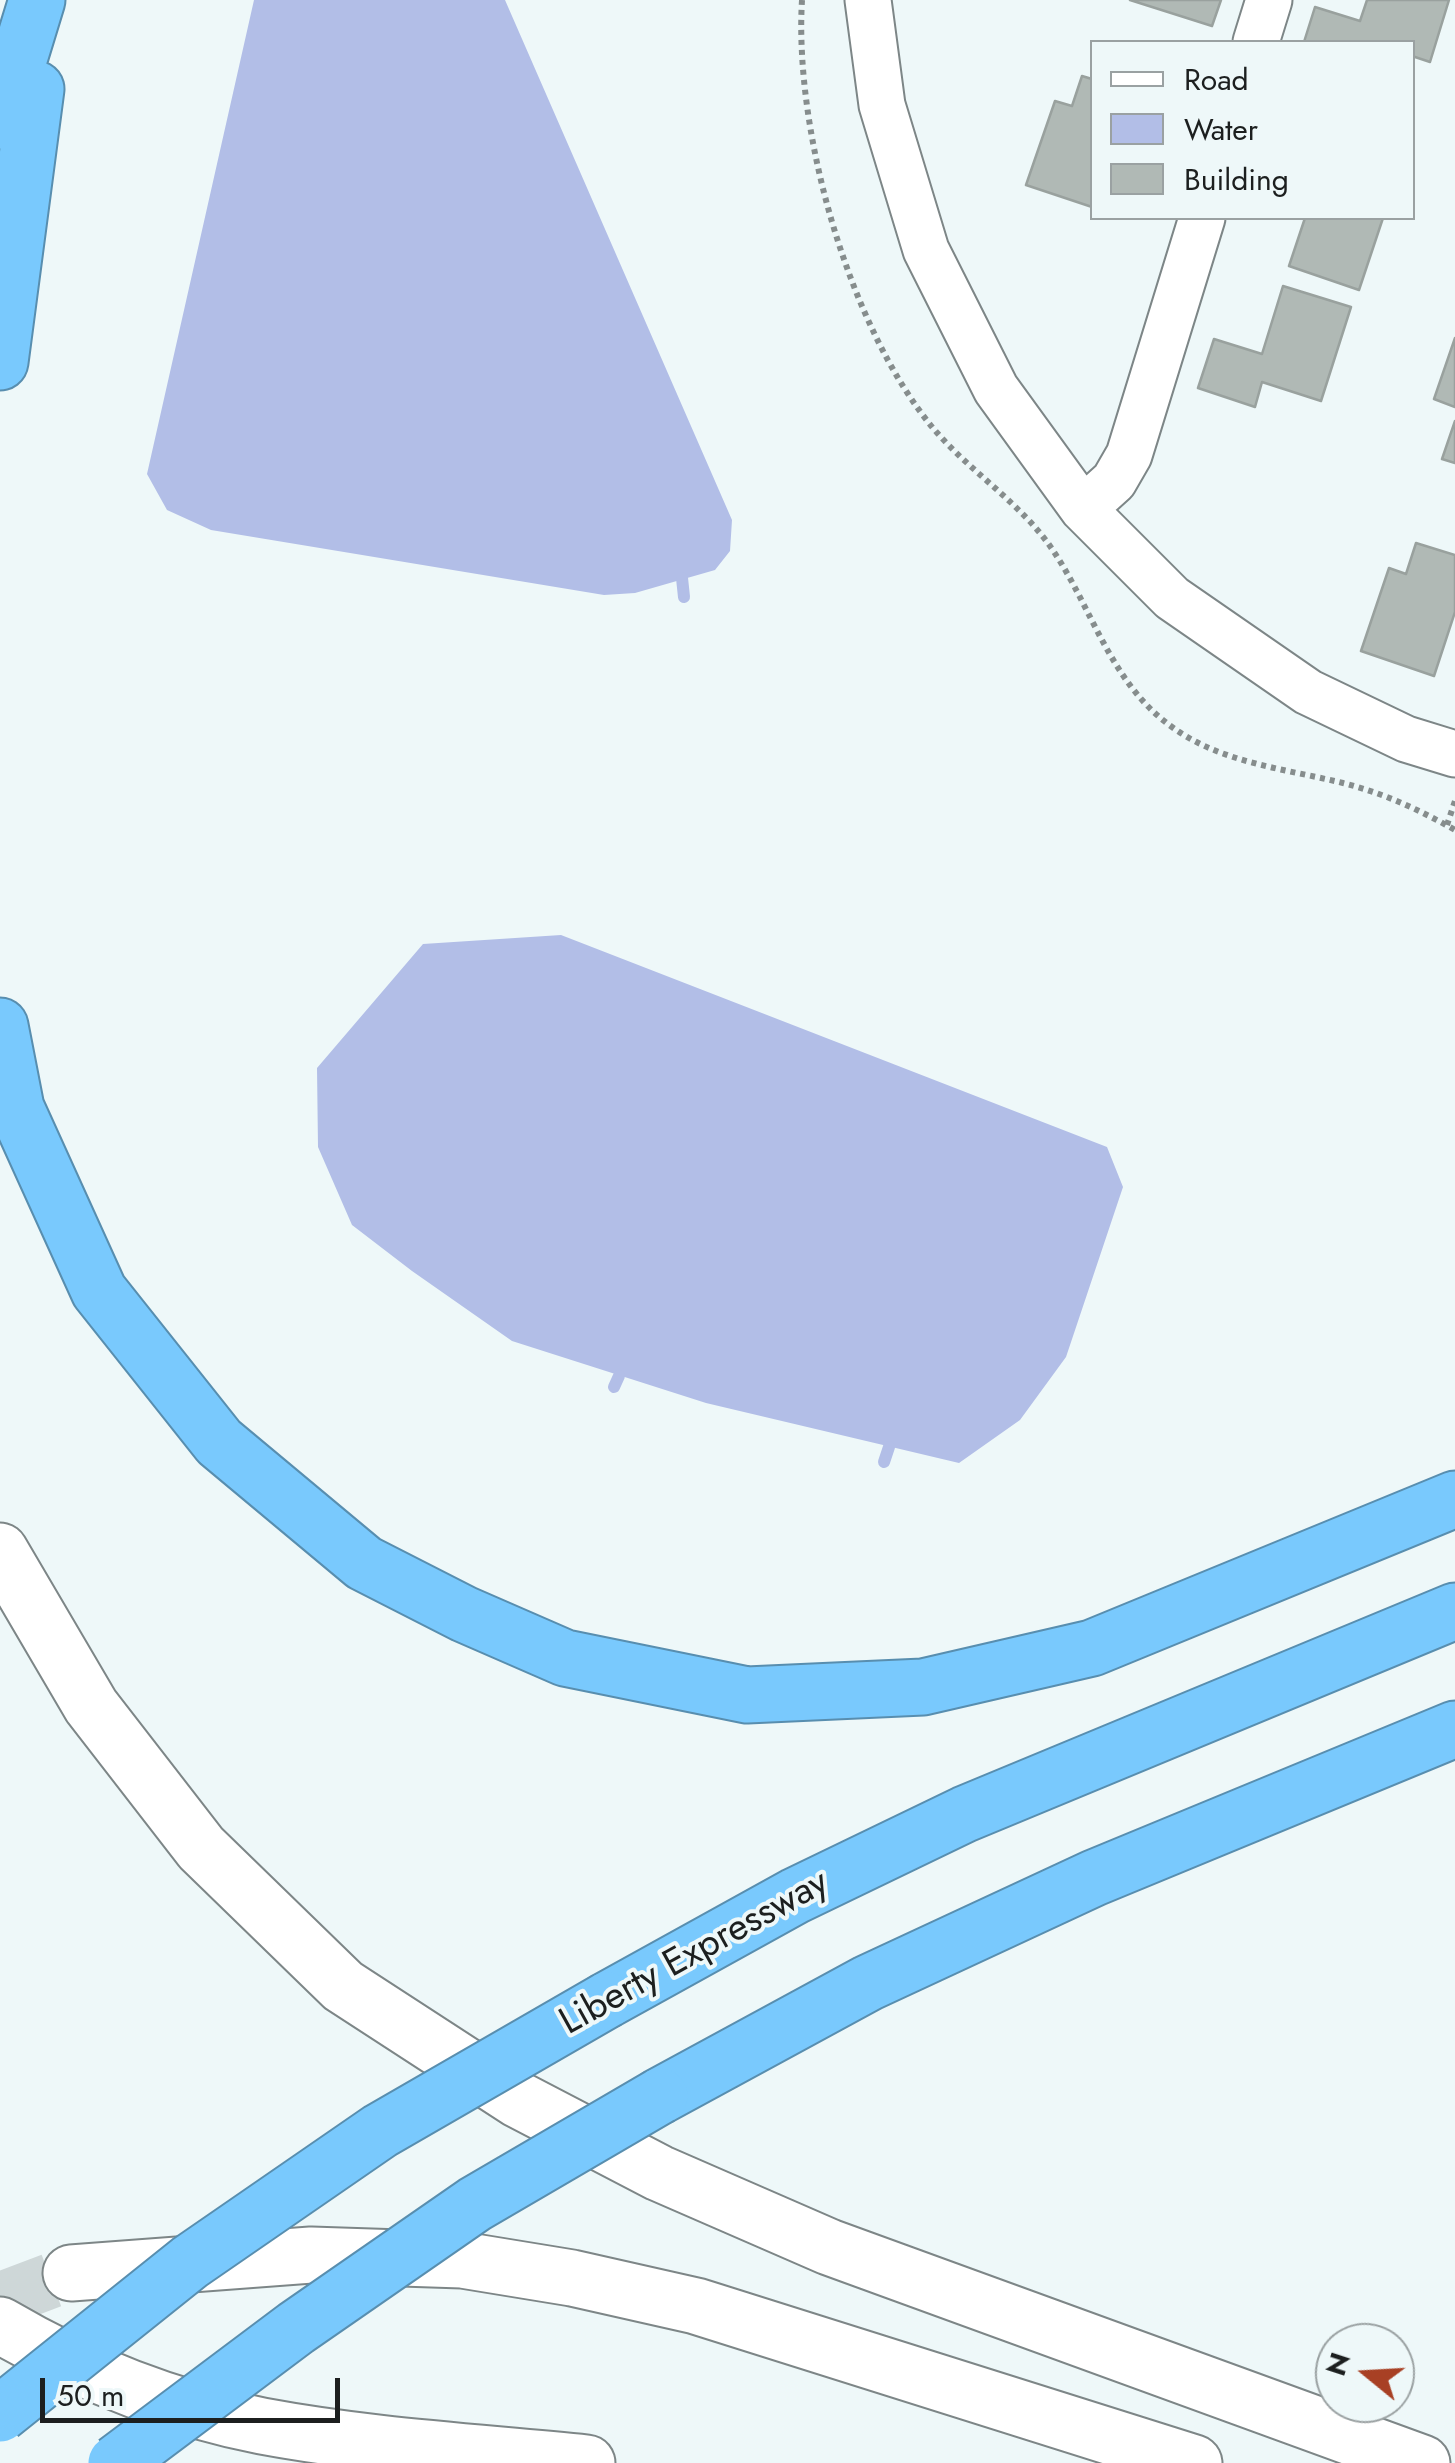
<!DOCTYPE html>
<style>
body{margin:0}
#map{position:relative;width:1455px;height:2463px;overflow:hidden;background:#eef8f9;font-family:Jost,sans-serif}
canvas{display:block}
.legend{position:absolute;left:1090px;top:40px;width:325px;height:180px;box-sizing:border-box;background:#eef8f9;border:2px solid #9aa1a2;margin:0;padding:12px 18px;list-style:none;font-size:30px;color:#1c1f1f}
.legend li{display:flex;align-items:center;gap:20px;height:50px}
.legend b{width:50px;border:2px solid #9aa1a2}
.north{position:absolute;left:1315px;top:2323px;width:100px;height:100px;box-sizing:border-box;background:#eef8f9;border:2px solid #9aa1a2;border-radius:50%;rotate:288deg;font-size:28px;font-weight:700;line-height:40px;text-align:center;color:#1c1f1f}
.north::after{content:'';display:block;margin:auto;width:35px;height:45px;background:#a84024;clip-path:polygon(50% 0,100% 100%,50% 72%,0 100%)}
.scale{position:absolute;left:40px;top:2378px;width:300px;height:45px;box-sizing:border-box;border:5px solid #1c1f1f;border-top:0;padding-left:12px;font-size:30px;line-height:35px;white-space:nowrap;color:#1c1f1f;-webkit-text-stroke:8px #eef8f9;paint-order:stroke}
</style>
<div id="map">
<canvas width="1455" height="2463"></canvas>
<ul class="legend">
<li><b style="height:12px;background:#fff"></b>Road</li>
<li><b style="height:28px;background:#b2bee7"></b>Water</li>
<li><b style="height:28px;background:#b0b9b5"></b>Building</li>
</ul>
<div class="north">N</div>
<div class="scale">50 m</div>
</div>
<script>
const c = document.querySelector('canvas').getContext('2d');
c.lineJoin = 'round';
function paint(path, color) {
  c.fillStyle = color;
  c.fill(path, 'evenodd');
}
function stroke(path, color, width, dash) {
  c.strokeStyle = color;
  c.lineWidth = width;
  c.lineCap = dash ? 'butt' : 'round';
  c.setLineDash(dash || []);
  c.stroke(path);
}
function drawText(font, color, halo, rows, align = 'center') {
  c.font = font + ' Jost,sans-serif';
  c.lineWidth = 8;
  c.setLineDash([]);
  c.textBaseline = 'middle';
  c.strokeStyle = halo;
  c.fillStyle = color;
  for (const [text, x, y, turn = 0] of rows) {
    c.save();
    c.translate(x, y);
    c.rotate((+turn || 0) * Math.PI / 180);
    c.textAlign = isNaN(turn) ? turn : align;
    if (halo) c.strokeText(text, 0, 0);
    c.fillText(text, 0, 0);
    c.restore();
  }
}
paint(new Path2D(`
 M254 0H505L732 520 730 551 715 570 635 593 604 595 211 530 167 510 147 474Z
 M561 935 1107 1147 1123 1187 1066 1357 1020 1420 959 1463 706 1403 512 1341 412 1271 352 1225 318 1147 317 1068 423 944Z`), '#b2bee7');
stroke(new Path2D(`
 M682 578 684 597
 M614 1387 619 1376
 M884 1462 889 1447`), '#b2bee7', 12);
const building = new Path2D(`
 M1130 0H1221L1212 26Z
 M1367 0H1449L1430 62 1412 56V42H1304L1315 7 1360 21Z
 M1082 76 1092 79V207L1026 185 1055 101 1072 106Z
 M1305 218H1383L1359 290 1289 266Z
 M1283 286 1351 307 1321 401 1262 382 1255 407 1198 388 1214 339 1262 354Z
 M1455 338V407L1434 399Z
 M1455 421V463L1442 459Z
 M1416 543 1455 555V612L1434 676 1361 651 1389 568 1406 574Z`);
paint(building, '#b0b9b5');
stroke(building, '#99a19e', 2.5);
stroke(new Path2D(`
 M0 2300 71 2273`), '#ced7d8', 55, [55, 28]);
const street = new Path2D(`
 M868 0 882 105 926 250 996 389 1083 509 1172 598 1308 692 1406 739 1455 754
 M1256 42 1269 0
 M1083 509 1114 481 1129 455 1202 218`);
const secondary = new Path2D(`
 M0 1551 91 1706 201 1848 343 1986 517 2099 659 2173 829 2247 1422 2463
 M71 2273 311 2255 462 2260 572 2278 696 2306 1194 2463
 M0 2325C80 2372 170 2408 262 2426 369 2446 479 2452 587 2463`);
const highway = new Path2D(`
 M0 121 37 0
 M0 362 36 89
 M0 1026 16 1108 99 1291 219 1442 364 1563 464 1614 565 1658 747 1695 923 1687 1092 1648 1455 1499
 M607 2000 795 1896 965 1814 1455 1611
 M660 2096 868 1983 1094 1878 1455 1729`);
stroke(street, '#7d8687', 49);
stroke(secondary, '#7d8687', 59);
stroke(highway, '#588eaf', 59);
stroke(new Path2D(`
 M802 0C794 131 849 327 933 428 968 470 1018 501 1050 546 1092 606 1109 682 1172 727 1221 763 1286 769 1343 783 1383 793 1420 810 1455 830
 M1447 825 1455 801`), '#868d8d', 6, [5, 5]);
stroke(street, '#fff', 45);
stroke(secondary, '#fff', 55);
stroke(highway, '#79c9fd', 55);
const highwayBridge = new Path2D(`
 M0 2414 190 2262 380 2131 607 2000
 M116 2463 296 2328 475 2204 660 2096`);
stroke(highwayBridge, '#588eaf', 59, []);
stroke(highwayBridge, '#79c9fd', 55);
drawText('38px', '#1c1f1f', '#eef8f9', [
 ["Liberty Expressway",695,1954,-29]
]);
</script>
